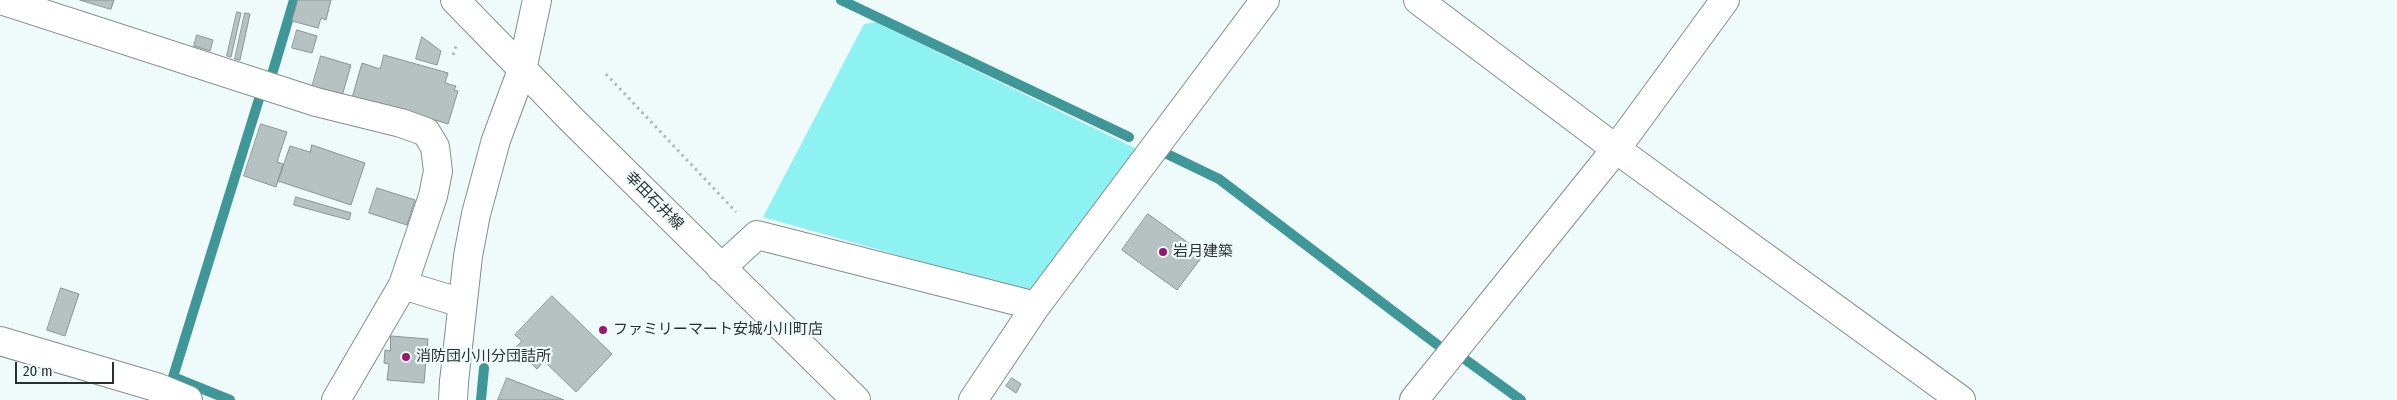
<!DOCTYPE html>
<meta charset="utf-8">
<style>
body{margin:0}
#map{position:relative;width:2397px;height:400px;overflow:hidden;background:#effafa;font-family:"Fira Sans Condensed",sans-serif}
canvas{display:block}
.scale{position:absolute;left:15px;top:362px;width:99px;height:22px;box-sizing:border-box;border:2px solid #2a2f2f;border-top:0;padding-left:6px;font-size:15px;line-height:18px;white-space:nowrap;color:#2a2f2f;-webkit-text-stroke:4px #effafa;paint-order:stroke}
</style>
<div id="map">
<canvas width="2397" height="400"></canvas>
<div class="scale">20 m</div>
</div>
<script>
const c = document.querySelector('canvas').getContext('2d');
c.lineJoin = 'round';
function paint(path, color) {
  c.fillStyle = color;
  c.fill(path, 'evenodd');
}
function stroke(path, color, width, dash) {
  c.strokeStyle = color;
  c.lineWidth = width;
  c.lineCap = dash ? 'butt' : 'round';
  c.setLineDash(dash || []);
  c.stroke(path);
}
function drawText(font, color, halo, rows, align = 'center') {
  c.font = font + ' "Fira Sans Condensed","Noto Sans JP",sans-serif';
  c.lineWidth = 4.5;
  c.setLineDash([]);
  c.textBaseline = 'middle';
  c.strokeStyle = halo;
  c.fillStyle = color;
  for (const [text, x, y, turn = 0] of rows) {
    c.save();
    c.translate(x, y);
    c.rotate((+turn || 0) * Math.PI / 180);
    c.textAlign = isNaN(turn) ? turn : align;
    if (halo) c.strokeText(text, 0, 0);
    c.fillText(text, 0, 0);
    c.restore();
  }
}
paint(new Path2D(`
 M876 22 1137 149 1032 293 763 217 864 24Z`), '#8ef2f3');
stroke(new Path2D(`
 M841 0 1129 137
 M273 71 294 0
 M1165 153 1219 179 1439 346
 M1466 360 1521 400
 M230 400 173 377 259 99
 M481 400 484 368`), '#3f9797', 10);
const building = new Path2D(`
 M80 0H114L111 9Z
 M298 0H331L326 20 321 18 318 28 292 21Z
 M237 12 241 13 231 57 227 56Z
 M245 13 250 14 240 60 235 59Z
 M297 30 317 36 312 53 292 48Z
 M197 35 213 40 210 51 194 46Z
 M422 37 441 51 437 65 416 59Z
 M384 55 448 73 445 83 456 86 454 90 458 91 448 124 435 120 433 124 352 98 362 63 380 69Z
 M321 56 351 65 342 96 312 87Z
 M261 124 287 132 277 162 283 164 276 187 244 176Z
 M312 145 365 163 351 205 278 181 290 146 310 152Z
 M377 188 415 200 407 225 369 213Z
 M296 197 351 213 349 220 294 205Z
 M1148 214 1204 254 1177 290 1122 250Z
 M61 288 79 294 65 336 47 330Z
 M552 296 612 354 576 392 544 361 537 369 515 348 522 341 515 335Z
 M391 336 428 339 424 383 387 380 389 364 384 363 385 350 390 351Z
 M507 378 564 400H498Z
 M1012 378 1021 384 1016 393 1006 386Z`);
paint(building, '#b6c1c1');
stroke(building, '#899494', 1);
const street = new Path2D(`
 M1 0 316 102 401 123 426 132 435 147 438 171 433 196 403 285 336 400
 M1418 0 1616 149 1961 400
 M721 268 757 235 1036 306
 M403 285 462 303
 M0 341 159 388 188 400
 M453 400 454 382
 M973 400 1036 306 1265 0
 M1414 400 1616 149 1725 0`);
const secondary = new Path2D(`
 M455 0 572 120 856 400
 M454 382 468 256 476 214 496 140 522 70 537 0`);
stroke(street, '#858f8f', 30);
stroke(secondary, '#858f8f', 30);
stroke(new Path2D(`
 M453 55 456 46
 M606 74 736 212`), '#b0b9b9', 3, [2.5, 4]);
stroke(street, '#fff', 28);
stroke(secondary, '#fff', 28);
for (const [x, y, r, color] of [
 [1163,252,5,"#99186e"],
 [603,330,5,"#99186e"],
 [406,357,5,"#99186e"]
]) {
  const dot = new Path2D();
  dot.arc(x, y, r, 0, 2 * Math.PI);
  c.fillStyle = color;
  c.fill(dot);
  stroke(dot, '#effafa', 2);
}
drawText('15px', '#2a2f2f', '#effafa', [
 ["幸田石井線",654,201,45]
]);
drawText('15px', '#2a2f2f', '#effafa', [
 ["岩月建築",1173,252],
 ["ファミリーマート安城小川町店",613,330],
 ["消防団小川分団詰所",416,357]
], 'left');
</script>
